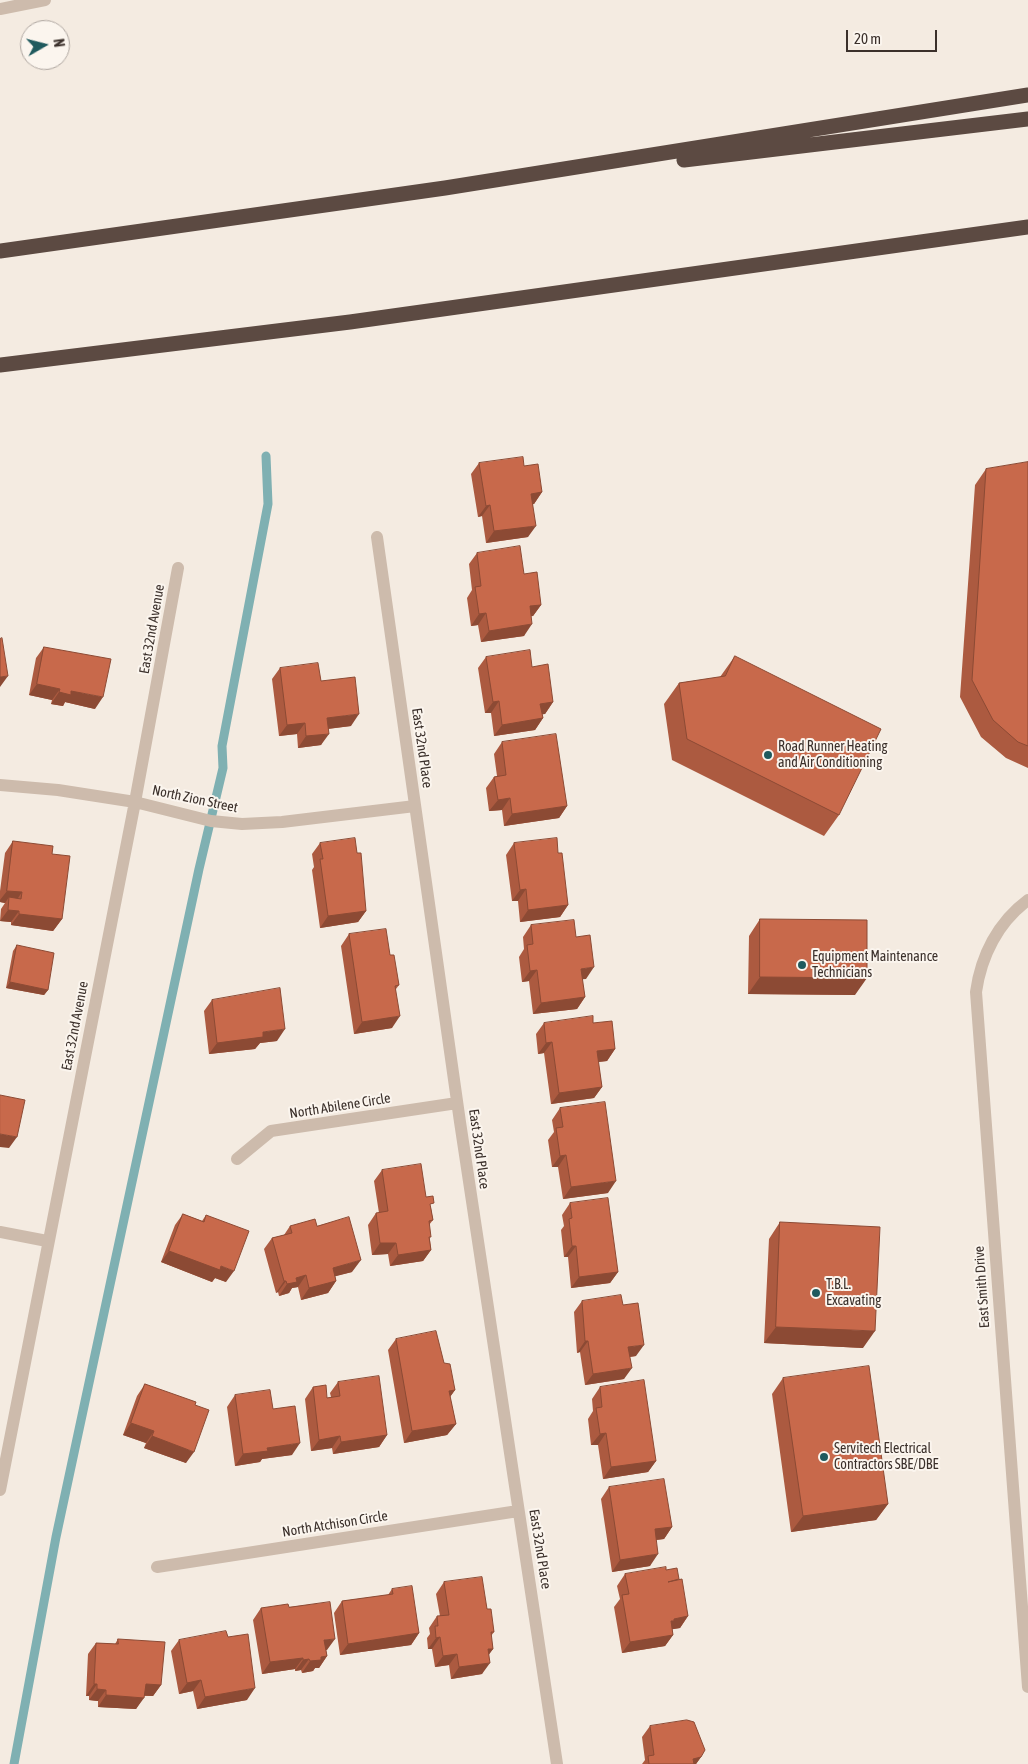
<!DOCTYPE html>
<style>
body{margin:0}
#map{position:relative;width:1028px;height:1764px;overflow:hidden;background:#f4ebe1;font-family:"Asap Condensed",sans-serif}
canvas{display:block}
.north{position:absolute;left:20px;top:20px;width:50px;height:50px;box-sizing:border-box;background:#fbf5ee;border:1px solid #aea6a0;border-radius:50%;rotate:82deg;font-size:14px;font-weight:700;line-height:20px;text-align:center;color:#3b302b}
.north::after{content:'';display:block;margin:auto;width:18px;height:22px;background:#1f5a5e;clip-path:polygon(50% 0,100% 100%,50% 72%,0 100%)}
.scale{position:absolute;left:846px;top:30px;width:91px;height:22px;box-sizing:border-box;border:2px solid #3b302b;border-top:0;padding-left:6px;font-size:15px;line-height:18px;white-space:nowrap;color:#3b302b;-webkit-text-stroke:4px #fbf5ee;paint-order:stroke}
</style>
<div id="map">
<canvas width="1028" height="1764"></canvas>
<div class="north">N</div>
<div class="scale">20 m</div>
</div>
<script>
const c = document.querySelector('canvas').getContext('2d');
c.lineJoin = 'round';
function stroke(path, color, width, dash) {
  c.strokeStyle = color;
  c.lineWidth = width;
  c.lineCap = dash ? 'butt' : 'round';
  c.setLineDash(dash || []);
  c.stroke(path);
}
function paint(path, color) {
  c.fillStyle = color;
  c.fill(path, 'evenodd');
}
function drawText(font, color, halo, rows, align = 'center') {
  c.font = font + ' "Asap Condensed",sans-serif';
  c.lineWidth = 4;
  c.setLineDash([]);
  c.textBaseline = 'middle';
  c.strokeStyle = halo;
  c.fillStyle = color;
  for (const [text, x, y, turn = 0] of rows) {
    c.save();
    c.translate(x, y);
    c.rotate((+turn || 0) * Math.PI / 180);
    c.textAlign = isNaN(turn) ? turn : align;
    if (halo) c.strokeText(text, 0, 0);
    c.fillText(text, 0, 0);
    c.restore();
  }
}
stroke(new Path2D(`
 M14 1764 56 1537 199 869 223 768 222 746 268 504 266 456`), '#7fb0b2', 9);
stroke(new Path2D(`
 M0 9 45 0`), '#cdbbac', 12);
stroke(new Path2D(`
 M377 537 460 1122 557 1764
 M0 785 58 790 135 802 211 821 242 824 282 822 415 806
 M1028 900C998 922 981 956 976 992L1028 1687
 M237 1159 271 1131 457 1103
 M0 1232 47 1241
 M0 1490 135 802 178 568
 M157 1567 518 1511`), '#cdbbac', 12);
stroke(new Path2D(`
 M684 160 1028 119
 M0 251 445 188 1028 95
 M0 365 350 322 1028 227`), '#5c4a42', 15);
paint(new Path2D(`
 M1028 462V768L1006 758 981 737 960 697 975 485 986 469Z
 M479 463 524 466 542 492 534 504H533L528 537 486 543 482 516 478 517 471 474Z
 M477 553 524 574 541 605 533 616H531L524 636 481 642 478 625 471 626 467 598 472 590 469 564Z
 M44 647 95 709 65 702 63 706 51 704 52 700 29 695 36 658Z
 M735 656 839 815 824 836 672 760 664 704 679 683 720 677Z
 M486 657 532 667 553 702 545 714H542L543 718 535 730 494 736 491 713H485L478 668Z
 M280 668 321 681 351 726 328 729 321 745 298 748 297 734 279 736 272 679Z
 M502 742 567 806 559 818 504 826 502 810 489 811 486 788 494 777 497 776 494 754Z
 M13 841 52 854 62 919 53 931 11 925V922L0 921 1 909 5 903 0 902V891L5 853Z
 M320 843 366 911 358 922 320 928 312 870 314 867 312 854Z
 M514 843 558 853 568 905 560 917 520 922 518 901H512L506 855Z
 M760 919 855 995 748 994 749 936Z
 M531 925 576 937 586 979H582L585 997 577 1009 533 1014 529 981 522 982 519 957 524 949 523 937Z
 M349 934 390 955 399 985 396 989 392 1028 354 1034 341 946Z
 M17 945 48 990 44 995 6 988 13 951Z
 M212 1000 277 1041 260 1043 255 1049 209 1054 204 1011Z
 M544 1023H593L615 1049 607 1061 598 1062 602 1087 594 1098 551 1104 544 1053 538 1054 536 1034Z
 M560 1108 608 1193 563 1199 558 1167H552L548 1140 554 1132 552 1120Z
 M382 1170 426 1197 431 1208 433 1220 429 1225 430 1240 431 1250 423 1261 390 1266 388 1254 372 1255 368 1225 376 1213H379L374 1181Z
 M570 1203 618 1272 610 1283 571 1288 568 1257H564L561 1230 564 1226 562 1215Z
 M183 1214 202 1221 206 1215 226 1282 215 1278 212 1282 161 1262 175 1225Z
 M780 1222 863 1348 764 1343 769 1239Z
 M290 1226H317L352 1272 335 1276 336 1281 328 1293 301 1300 298 1287 292 1288 289 1293 279 1296 278 1292 276 1293 264 1249 272 1238 284 1235Z
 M582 1301 623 1305 636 1356 630 1357 624 1379 585 1385 580 1352 577 1353 574 1312Z
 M396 1339 444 1363 455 1390 450 1397 456 1424 447 1435 404 1443 388 1350Z
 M783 1378 888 1504 876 1520 791 1532 772 1394Z
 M338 1382 387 1435 379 1447 333 1454 332 1448 311 1451 305 1399 313 1387 327 1398 331 1397 330 1393Z
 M145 1384 195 1405 186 1463 144 1448 146 1443 123 1435 137 1396Z
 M600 1387 656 1461 648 1472 603 1479 598 1445H591L588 1419 593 1411 592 1399Z
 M235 1395 273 1409 292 1455 262 1459 260 1462 235 1466 227 1407Z
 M609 1487 672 1527 664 1539 656 1540 650 1566 612 1572 601 1499Z
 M666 1570 678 1580 688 1616 680 1628 672 1629 673 1635 665 1646 622 1653 614 1607 620 1599 617 1586 625 1574Z
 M444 1582 487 1609 494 1632 491 1636 493 1649 489 1654 482 1674 451 1679 449 1665 435 1667 432 1649H428L427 1638 430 1634 429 1628 437 1616H440L436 1594Z
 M392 1589 419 1633 411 1645 340 1655 334 1613 342 1601 388 1595Z
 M289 1607 327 1650H326L327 1656 319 1668H315L313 1671 302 1673 301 1670 295 1671V1669L262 1674 253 1620 261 1608Z
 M228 1637 247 1700 197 1709 193 1691 179 1694 171 1651 179 1640Z
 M118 1639 161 1685 153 1696H144L136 1709 98 1707V1701L89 1700V1696H86L88 1654 96 1643 115 1644Z
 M650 1726 701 1757 696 1764H642L645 1760 642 1737Z`), '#ac5a40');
paint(new Path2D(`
 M542 492 534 504 523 506 531 494Z
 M490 505 482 516 478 517 486 506Z
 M536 526 528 537 486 543 494 531Z
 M541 605 533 616 521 618 530 606Z
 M486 613 478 625 471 626 479 614Z
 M532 624 524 636 481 642 489 631Z
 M8 676 0 687V677Z
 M37 684 60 689 52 700 29 695Z
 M71 691 103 697 95 709 65 702 63 706 51 704 59 692Z
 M499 701 491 713H485L493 702Z
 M553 702 545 714 532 716 540 704Z
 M359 714 351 726 318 730 327 718Z
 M543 718 535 730 494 736 502 725Z
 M305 723 297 734 279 736 287 725Z
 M329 734 321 745 298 748 306 736Z
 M510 798 502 810 489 811 498 800Z
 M567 806 559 818 504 826 512 814Z
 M526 889 518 901H512L520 890Z
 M7 891 22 892 14 904 9 897 5 903 0 902V900Z
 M568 905 560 917 520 922 528 910Z
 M8 910 19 911 11 922 0 921Z
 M366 911 358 922 320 928 328 916Z
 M19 914 62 919 53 931 11 925Z
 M594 967 586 979 573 980 581 969Z
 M537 970 529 981 522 982 530 971Z
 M760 977 867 978 855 995 748 994Z
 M10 982 48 990 44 995 6 988Z
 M585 997 577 1009 533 1014 541 1003Z
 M400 1016 392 1028 354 1034 362 1022Z
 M285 1029 277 1041 260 1043 255 1049 209 1054 217 1043 263 1032Z
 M552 1042 544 1053 538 1054 546 1043Z
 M615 1049 607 1061 589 1063 597 1051Z
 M602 1087 594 1098 551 1104 559 1093Z
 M0 1134 17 1137 9 1148 0 1147Z
 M566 1155 558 1167H552L560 1156Z
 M616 1181 608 1193 563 1199 571 1187Z
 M380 1243H396L388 1254 372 1255Z
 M572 1246H576L568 1257H564Z
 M431 1250 423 1261 390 1266 398 1255Z
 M169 1251 221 1266 234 1271 226 1282 215 1278 212 1282 161 1262Z
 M361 1260 352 1272 325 1279 333 1268Z
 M618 1272 610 1283 571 1288 579 1277Z
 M306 1275 298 1287 292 1288 289 1293 279 1296 287 1284 296 1278Z
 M284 1281H286L278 1292 276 1293Z
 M336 1281 328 1293 301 1300 309 1288Z
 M776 1327 875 1331 863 1348 764 1343Z
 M585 1341H588L580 1352 577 1353Z
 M644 1345 636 1356 620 1358 628 1347Z
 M632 1368 624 1379 585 1385 593 1374Z
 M455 1390 447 1401 449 1391Z
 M131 1423 154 1431 146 1443 123 1435Z
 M456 1424 447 1435 404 1443 412 1431Z
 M606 1433 598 1445H591L600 1434Z
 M387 1435 379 1447 333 1454 341 1442Z
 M152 1436 194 1452 186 1463 144 1448Z
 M340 1436 332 1448 311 1451 319 1440Z
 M300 1443 292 1455 262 1459 260 1462 235 1466 243 1454 267 1448Z
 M656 1461 648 1472 603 1479 611 1467Z
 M888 1504 876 1520 791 1532 803 1516Z
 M672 1527 664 1539 647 1541 655 1529Z
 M658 1554 650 1566 612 1572 620 1560Z
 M688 1616 680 1628 668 1630 671 1621 674 1619Z
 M419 1633 411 1645 340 1655 348 1644Z
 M673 1635 665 1646 622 1653 630 1642Z
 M440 1637 432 1649H428L436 1638Z
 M335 1639 327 1650 316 1652 324 1640Z
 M488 1649H493L485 1660Z
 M457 1654 449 1665 435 1667 443 1656Z
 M327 1656 319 1668H315L313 1671 302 1673 310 1661 321 1657Z
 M303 1658 295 1669 262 1674 270 1662Z
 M309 1659 301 1670 295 1671 303 1660Z
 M490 1663 482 1674 451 1679 459 1667Z
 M201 1680 193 1691 179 1694 187 1683Z
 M94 1684H97L89 1696H86Z
 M146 1684 161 1685 153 1696 138 1695Z
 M255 1688 247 1700 197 1709 205 1697Z
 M97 1689 106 1690 98 1701 89 1700Z
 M106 1695 144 1698 136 1709 98 1707Z
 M701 1757 696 1764H689L693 1759Z`), '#8c4a34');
const building = new Path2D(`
 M523 457 524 466 538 464 542 492 531 494 536 526 494 531 490 505 486 506 479 463Z
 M1028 462V746L1018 742 993 720 972 680 986 469Z
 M520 546 524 574 537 572 541 605 530 606 532 624 489 631 486 613 479 614 475 587 481 586 477 553Z
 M2 638 8 676 0 677V639Z
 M44 647 111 659 103 697 71 691V695L59 692 60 689 37 684Z
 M530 650 532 667 548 664 553 702 540 704 543 718 502 725 499 701 493 702 486 657Z
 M735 656 881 729 839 815 687 739 679 683 725 676Z
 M318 663 321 681 355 677 359 714 327 718 329 734 306 736 305 723 287 725 280 668Z
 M556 734 567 806 512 814 510 798 498 800 494 777 506 775 502 742Z
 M355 838 357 853H361L366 911 328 916 320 859H323L320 843Z
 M557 838 558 853H562L568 905 528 910 526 889 520 890 514 843Z
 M13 841 53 846 52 854 70 856 62 919 19 914V911L8 910 9 897 21 899 22 892 7 891Z
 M760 919 867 920V978L760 977Z
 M574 920 576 937 590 935 594 967 581 969 585 997 541 1003 537 970 530 971 527 945 533 944 531 925Z
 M386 929 390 955H394L399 985 395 986 400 1016 362 1022 349 934Z
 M17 945 54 953 48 990 10 982Z
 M280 988 285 1029 263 1032V1037L217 1043 212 1000Z
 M593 1016V1023L612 1021 615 1049 597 1051 602 1087 559 1093 552 1042 546 1043 544 1023Z
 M0 1095 25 1100 17 1137 0 1134Z
 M605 1102 616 1181 571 1187 566 1155 560 1156 556 1128 563 1127 560 1108Z
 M421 1164 426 1197 433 1196 434 1203 430 1204 433 1220 429 1221 431 1237H429L431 1250 398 1255 396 1243H380L376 1213 388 1211 382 1170Z
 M608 1198 618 1272 579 1277 576 1246H572L569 1219 572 1218 570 1203Z
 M183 1214 204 1222 206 1215 249 1231 234 1271 221 1266 220 1270 169 1251Z
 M349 1217 361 1260 333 1268 336 1281 309 1288 306 1275 296 1278 297 1282 287 1284 286 1281H284L272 1238 292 1233 290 1226 315 1219 317 1226Z
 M780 1222 880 1227 875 1331 776 1327Z
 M621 1295 623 1305 638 1303 644 1345 628 1347 632 1368 593 1374 588 1341H585L582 1301Z
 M436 1331 444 1363 450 1364 455 1390 449 1391 456 1424 412 1431 396 1339Z
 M869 1366 888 1504 803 1516 783 1378Z
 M379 1376 387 1435 341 1442 340 1436 319 1440 313 1387 326 1385 327 1398 340 1396 338 1382Z
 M644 1380 656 1461 611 1467 606 1433 600 1434 596 1408 602 1407 600 1387Z
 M145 1384 196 1402 195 1405 209 1410 194 1452 152 1436 154 1431 131 1423Z
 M270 1390 273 1409 295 1406 300 1443 267 1448 268 1451 243 1454 235 1395Z
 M664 1479 672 1527 655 1529 658 1554 620 1560 609 1487Z
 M666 1567V1570L677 1568 679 1579 668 1582 682 1579 688 1616 674 1619V1621H671L673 1635 630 1642 622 1595 629 1594 625 1574Z
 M482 1577 487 1609H491L494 1632H491L493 1649H488L490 1663 459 1667 457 1654 443 1656 440 1637 436 1638 435 1626H438L437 1616 449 1615 444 1582Z
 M412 1586 419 1633 348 1644 342 1601 393 1594 392 1589Z
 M330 1602 335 1639 324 1640 327 1656 321 1657V1660L310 1661 309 1659 303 1660V1658L270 1662 261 1608 288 1604 289 1607Z
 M226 1631 228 1637 248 1634 255 1688 205 1697 201 1680 187 1683 179 1640Z
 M118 1639 165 1642 161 1685 146 1684 144 1698 106 1695V1690L97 1689V1684H94L96 1643 118 1644Z
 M687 1720 694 1722 705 1750 701 1757 693 1759 694 1764H649L648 1756 654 1755 650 1726Z`);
paint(building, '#c8694b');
stroke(building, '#8c4a34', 1);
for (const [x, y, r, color] of [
 [768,755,5,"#1f5a5e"],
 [802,965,5,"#1f5a5e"],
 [816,1293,5,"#1f5a5e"],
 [824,1457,5,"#1f5a5e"]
]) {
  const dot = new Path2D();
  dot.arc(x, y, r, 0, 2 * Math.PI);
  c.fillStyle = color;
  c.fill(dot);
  stroke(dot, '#fbf5ee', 2);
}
drawText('14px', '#3b302b', '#fbf5ee', [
 ["East 32nd Avenue",152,629,-80],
 ["East 32nd Place",422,748,82],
 ["North Zion Street",195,799,12],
 ["East 32nd Avenue",75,1026,-79],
 ["North Abilene Circle",340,1106,-9],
 ["East 32nd Place",479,1149,82],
 ["East Smith Drive",982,1287,-94],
 ["North Atchison Circle",335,1524,-9],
 ["East 32nd Place",540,1549,81]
]);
drawText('14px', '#3b302b', '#fbf5ee', [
 ["Road Runner Heating",778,747],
 ["and Air Conditioning",778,763],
 ["Equipment Maintenance",812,957],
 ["Technicians",812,973],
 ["T.B.L.",826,1285],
 ["Excavating",826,1301],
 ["Servitech Electrical",834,1449],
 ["Contractors SBE/DBE",834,1465]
], 'left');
</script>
